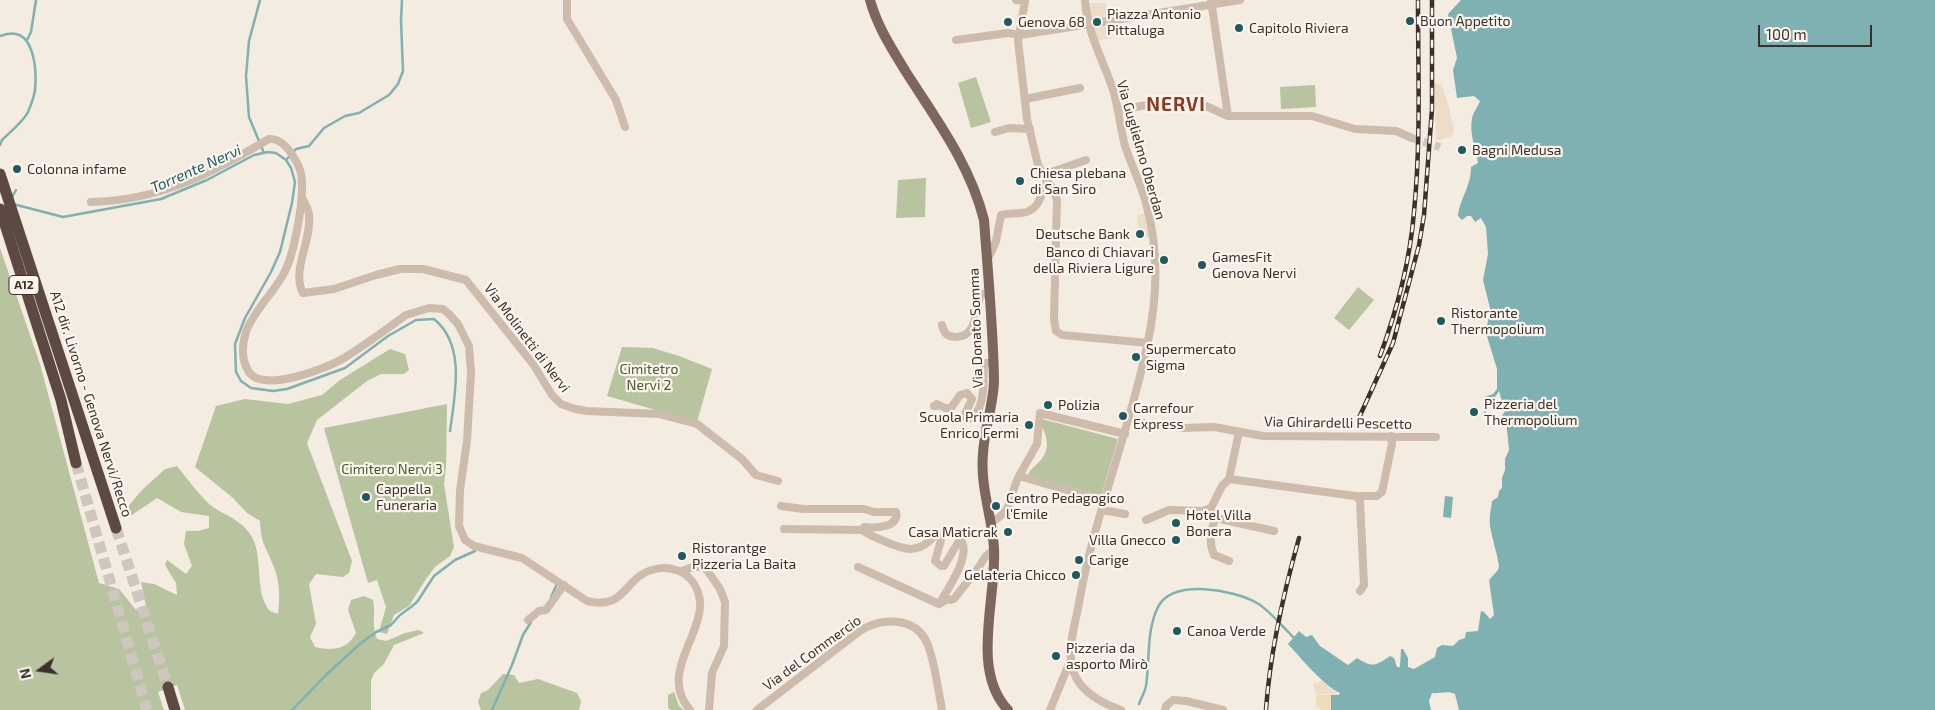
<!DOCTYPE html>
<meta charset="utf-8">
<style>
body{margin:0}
#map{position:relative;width:1935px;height:710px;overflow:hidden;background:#f4ebe1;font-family:"Exo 2",sans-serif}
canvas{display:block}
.north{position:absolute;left:15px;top:645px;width:50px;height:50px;-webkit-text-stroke:4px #fbf5ee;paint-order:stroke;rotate:256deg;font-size:14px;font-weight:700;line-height:20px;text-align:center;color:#3b302b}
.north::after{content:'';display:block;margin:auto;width:18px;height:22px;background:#3b302b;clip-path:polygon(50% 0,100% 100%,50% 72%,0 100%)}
.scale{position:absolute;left:1758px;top:25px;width:114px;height:22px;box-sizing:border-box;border:2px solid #3b302b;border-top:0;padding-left:6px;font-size:15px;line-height:18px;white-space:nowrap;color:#3b302b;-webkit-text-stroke:4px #fbf5ee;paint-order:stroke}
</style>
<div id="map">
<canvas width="1935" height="710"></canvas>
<div class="north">N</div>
<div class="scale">100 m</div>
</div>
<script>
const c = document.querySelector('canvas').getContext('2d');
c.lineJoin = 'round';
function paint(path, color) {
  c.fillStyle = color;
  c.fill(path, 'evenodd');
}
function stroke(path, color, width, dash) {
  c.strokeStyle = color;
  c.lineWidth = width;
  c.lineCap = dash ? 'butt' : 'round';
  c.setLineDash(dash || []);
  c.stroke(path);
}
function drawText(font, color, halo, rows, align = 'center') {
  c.font = font + ' "Exo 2",sans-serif';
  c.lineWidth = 4.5;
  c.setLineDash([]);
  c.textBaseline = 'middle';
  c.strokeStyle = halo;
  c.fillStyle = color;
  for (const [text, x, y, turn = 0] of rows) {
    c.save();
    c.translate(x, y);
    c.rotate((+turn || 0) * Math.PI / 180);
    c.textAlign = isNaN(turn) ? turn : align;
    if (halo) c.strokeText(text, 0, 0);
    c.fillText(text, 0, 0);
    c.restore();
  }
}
paint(new Path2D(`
 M976 77 991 122 971 128 958 83Z
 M1315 85 1316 107 1281 109 1280 87Z
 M926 178 925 217 896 218 898 180Z
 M0 248 40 364 99 583 119 589 136 610 147 611 141 582 154 584 177 595 176 583 165 565 167 560 186 574 192 566 184 544 186 531H198L209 528V516L181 512 157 498 129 517 126 509 141 491 165 469 177 466C185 476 204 501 213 507 225 515 241 520 250 534 265 555 253 592 270 611L278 614C280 598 280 582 274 567 266 547 261 544 260 521L247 513 233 498 195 467 216 406 245 399 288 404 322 395 340 380 390 349 405 354 409 370 404 374H381L367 381 317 420 307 443 352 561 349 573 343 577 316 574 309 584 316 624 310 637 315 647C332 651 347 650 356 633L348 610 351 600 364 596 373 600C376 616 371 622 377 639L386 641 405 633 419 630 424 633 394 645 384 664 374 673 371 681V710H185L177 685 158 692 164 710H0Z
 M1358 287 1374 300 1349 330 1334 318Z
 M622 347 653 348 679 356 712 369 697 422 607 396Z
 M447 404 446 467 444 484 454 547 450 556 435 567 426 579 409 606 394 615 387 634 379 632 386 607 377 580 368 583 324 428Z
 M1042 419 1118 439 1101 496 1028 475C1030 469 1033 468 1038 463 1051 451 1048 437 1040 423Z
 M503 674 514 675 519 683 538 679 577 693 581 701 579 710H481L478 702 481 693 488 690Z
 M674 692 679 706 684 710H671L668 708V695Z`), '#b8c4a0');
paint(new Path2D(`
 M1316 695H1331V710H1320V708L1316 707Z`), '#efdcb8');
paint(new Path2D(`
 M1091 3H1106L1113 37 1090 43 1082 11V4Z
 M1434 83 1442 85 1445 96H1446L1454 129V133L1450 137 1440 140H1436Z
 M1150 212 1154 237 1139 238 1137 215Z
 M1323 680 1328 687 1337 693V695L1316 694 1313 684Z`), '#ecdcc8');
paint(new Path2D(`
 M1461 0H1935V710H1459L1455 694C1448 690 1440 694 1432 693L1429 701 1431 710H1331V695H1339L1340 693C1325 687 1300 657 1288 644L1299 631 1306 637 1312 635 1320 646 1348 665 1357 658C1373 668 1375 666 1390 656L1394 658 1397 667H1400L1401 649H1403L1408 658V667L1414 669 1435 657 1437 648 1442 645 1453 646 1459 640 1465 638 1466 632 1478 631 1481 611 1484 612 1490 619 1494 615 1489 580 1498 570 1499 566C1497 552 1492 539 1490 526 1489 518 1491 508 1492 501L1498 497 1499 491 1502 488V478L1505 470V459L1509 450 1506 419 1502 416 1505 411 1499 391 1484 415V397L1493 394 1497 389V369L1486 333 1490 308 1483 280 1488 254 1486 227 1481 218 1475 222 1471 216H1467L1462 220 1458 216C1460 198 1471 187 1471 167L1478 163C1476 149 1469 134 1472 119 1472 114 1478 107 1480 101L1474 96 1457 98 1453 70 1457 58 1448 14Z
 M1445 496 1453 497 1451 518 1443 517Z`), '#7fb0b2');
stroke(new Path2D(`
 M260 0 249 41 246 76 249 117 264 153
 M0 36C34 22 37 68 35 90 34 97 31 105 28 112 23 122 10 132 2 140L0 145
 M27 40 31 32 36 0
 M286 160 296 149 309 146 324 128 345 116 359 113 389 95 398 84 403 71 401 21 402 0
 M12 197 16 190
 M13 204 63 217 161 199 207 180 254 155 268 152 276 153 286 160 291 168 295 182 292 203 280 252 271 272 245 318 235 344 236 372 241 381 251 388 273 391 287 389 345 368 388 336 416 320 434 319C466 345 455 394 450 431
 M551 597 556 586
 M1139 704C1141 698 1145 692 1146 686 1150 661 1146 631 1158 607 1173 578 1234 590 1257 603 1269 610 1283 627 1293 637
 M292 710 327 674 361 643 376 632 391 625 400 615 411 607 417 602 434 576 455 560 475 551
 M492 710 512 665 523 635 531 622`), '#7fb0b2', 2.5);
stroke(new Path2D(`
 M1412 138 1440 147
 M1138 422 1158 425`), '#cfc6bd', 8, [8, 4]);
stroke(new Path2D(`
 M76 463 147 710
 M116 528 168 687`), '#cfc6bd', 11, [11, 5.5]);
stroke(new Path2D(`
 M567 0V19L616 100 625 127
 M1016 0 1025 1 1018 41 1027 119 1038 165 1047 181 1053 188 1057 200 1054 319 1056 331 1062 335 1148 343
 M1085 0C1087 32 1103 60 1113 90 1119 109 1120 128 1125 146 1132 167 1142 186 1147 207 1159 252 1157 301 1147 346 1129 433 1094 516 1079 603 1076 621 1069 641 1071 660 1073 688 1098 702 1121 710
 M1211 0 1228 116
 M956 40 1008 33 1020 35 1240 0
 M1025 99 1080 88
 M1118 110 1147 105 1163 107 1197 102 1228 116H1312L1355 129 1396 131 1412 138
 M995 132 1009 128 1030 129
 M1043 175 1086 160
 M302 197C304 203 309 209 309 215 312 240 291 271 303 293L334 289 376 275 400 269H423L466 280 533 364 552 395 561 404 575 409 587 411 659 414 697 424 742 459 756 475 778 481
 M91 202C162 200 210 174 269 139 280 138 289 149 294 158 299 165 302 174 302 183 303 205 294 256 283 275 273 293 253 312 246 332 242 345 241 360 249 372 263 393 326 369 344 358 365 345 385 330 406 315L429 308 443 309 449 314 458 324 469 346 471 373 467 441 460 490 459 526 465 540 474 546 522 558 587 601C595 603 604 604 613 600 625 594 630 582 641 575 666 559 697 571 700 602 701 610 698 618 696 625 686 655 666 682 690 710
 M987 261 996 241 1001 215C1008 213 1014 214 1021 213 1039 212 1041 195 1047 181
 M942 325C944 333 947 337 956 337 976 337 976 312 980 297L983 294 989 292
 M934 406H937V404L945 408H951L960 395 967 393 972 399 965 414 966 418 969 419C986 411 983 382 984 366L986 363H993
 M1158 425 1184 428 1214 427 1263 436 1436 437
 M1239 432 1229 479 1222 486 1211 508 1213 516 1216 518 1274 531
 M1229 479 1355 496 1360 500 1364 585 1360 591
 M1355 496H1377L1382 492 1392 444 1391 436
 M1104 501 1019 476 1037 444 1040 413 1125 434
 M781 506 803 509H864L874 512H896C900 528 874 528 864 527L862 530C869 535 876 538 884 541 904 550 919 555 935 535H938L941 540 935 561 941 566H944L959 541 962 542C970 558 947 590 939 604L947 599 951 600 954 599 979 567 985 557 994 549
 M1102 510 1125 514
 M1216 518C1210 529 1209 544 1214 555L1229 561
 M1146 520 1169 510 1202 511 1211 508
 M990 523C1015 510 1008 497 1019 476
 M784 529 862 530
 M858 567 939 604
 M682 571 693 567H703L707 570 720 589 725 602 724 646 712 673 709 710
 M528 620 539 611 546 610 564 585
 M757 710 861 630C873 623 885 620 899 622 926 626 930 648 935 671 937 684 940 697 942 710
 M1050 710 1071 659
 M1165 710 1166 706 1173 700 1186 701 1223 710`), '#cdbbac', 8);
stroke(new Path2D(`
 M870 0C877 26 892 49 906 72 936 119 970 164 984 220 988 273 993 326 994 379 994 404 984 429 983 454 980 487 992 516 994 548 997 598 970 670 1008 710`), '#7d675c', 10);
stroke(new Path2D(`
 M0 174 116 528
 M0 209 61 400 76 463
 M168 687 175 710`), '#5c4a42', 11);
const rail = new Path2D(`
 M1380 356C1397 310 1410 261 1414 212 1421 142 1418 71 1418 0
 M1358 420 1393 343 1419 245 1424 215 1432 109V0
 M1266 710C1270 651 1283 595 1299 538`);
stroke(rail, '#3b302b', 4.5);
stroke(rail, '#fbf5ee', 2.5, [8]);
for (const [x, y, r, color] of [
 [1410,21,5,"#1f5a5e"],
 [1008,22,5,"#1f5a5e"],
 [1097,22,5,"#1f5a5e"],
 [1239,28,5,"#1f5a5e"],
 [1462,150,5,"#1f5a5e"],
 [17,169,5,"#1f5a5e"],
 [1020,181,5,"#1f5a5e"],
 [1140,234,5,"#1f5a5e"],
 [1164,260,5,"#1f5a5e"],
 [1202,265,5,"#1f5a5e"],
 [1441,321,5,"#1f5a5e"],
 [1136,357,5,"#1f5a5e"],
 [1048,405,5,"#1f5a5e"],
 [1474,412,5,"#1f5a5e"],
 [1123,416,5,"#1f5a5e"],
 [1029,425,5,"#1f5a5e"],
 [366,497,5,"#1f5a5e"],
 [996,506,5,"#1f5a5e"],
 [1176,523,5,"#1f5a5e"],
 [1008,532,5,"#1f5a5e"],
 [1176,540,5,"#1f5a5e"],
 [682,556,5,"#1f5a5e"],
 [1079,560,5,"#1f5a5e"],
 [1076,575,5,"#1f5a5e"],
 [1177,631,5,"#1f5a5e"],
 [1056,656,5,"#1f5a5e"]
]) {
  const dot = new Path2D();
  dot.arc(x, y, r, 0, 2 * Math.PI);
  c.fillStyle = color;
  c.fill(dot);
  stroke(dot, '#fbf5ee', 2);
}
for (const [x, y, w] of [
 [24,285,30]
]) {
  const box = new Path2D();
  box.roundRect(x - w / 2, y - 9.5, w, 19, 4);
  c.fillStyle = '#fbf5ee';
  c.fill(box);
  stroke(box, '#3b302b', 1);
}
drawText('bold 12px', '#3b302b', null, [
 ["A12",24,285]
]);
drawText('14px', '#3b302b', '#fbf5ee', [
 ["Piazza Antonio",1107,14],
 ["Pittaluga",1107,30],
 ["Buon Appetito",1420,21],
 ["Genova 68",1018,22],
 ["Capitolo Riviera",1249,28],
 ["Bagni Medusa",1472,150],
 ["Colonna infame",27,169],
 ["Chiesa plebana",1030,173],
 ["di San Siro",1030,189],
 ["Deutsche Bank",1130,234,"right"],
 ["Banco di Chiavari",1154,252,"right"],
 ["della Riviera Ligure",1154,268,"right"],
 ["GamesFit",1212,257],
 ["Genova Nervi",1212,273],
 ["Ristorante",1451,313],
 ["Thermopolium",1451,329],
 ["Supermercato",1146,349],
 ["Sigma",1146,365],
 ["Pizzeria del",1484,404],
 ["Thermopolium",1484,420],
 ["Polizia",1058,405],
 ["Carrefour",1133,408],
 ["Express",1133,424],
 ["Scuola Primaria",1019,417,"right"],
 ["Enrico Fermi",1019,433,"right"],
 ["Cappella",376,489],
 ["Funeraria",376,505],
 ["Centro Pedagogico",1006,498],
 ["l'Emile",1006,514],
 ["Hotel Villa",1186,515],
 ["Bonera",1186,531],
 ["Casa Maticrak",998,532,"right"],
 ["Villa Gnecco",1166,540,"right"],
 ["Ristorantge",692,548],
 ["Pizzeria La Baita",692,564],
 ["Carige",1089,560],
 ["Gelateria Chicco",1066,575,"right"],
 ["Canoa Verde",1187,631],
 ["Pizzeria da",1066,648],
 ["asporto Mirò",1066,664]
], 'left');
drawText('14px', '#3b302b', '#fbf5ee', [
 ["Via Guglielmo Oberdan",1141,150,74],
 ["Via Donato Somma",976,328,-92],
 ["Via Molinetti di Nervi",527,338,53],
 ["A12 dir. Livorno - Genova Nervi/Recco",91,404,72],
 ["Via Ghirardelli Pescetto",1338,423,1],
 ["Via del Commercio",812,653,-36]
]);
drawText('14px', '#4a5a2e', '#fbf5ee', [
 ["Cimitetro",649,369],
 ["Nervi 2",649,385],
 ["Cimitero Nervi 3",392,469]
]);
drawText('italic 15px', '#1f5a5e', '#fbf5ee', [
 ["Torrente Nervi",196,169,-24]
]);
c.letterSpacing = '1px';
drawText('bold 19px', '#8c3b22', '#fbf5ee', [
 ["NERVI",1176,105]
]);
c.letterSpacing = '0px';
</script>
